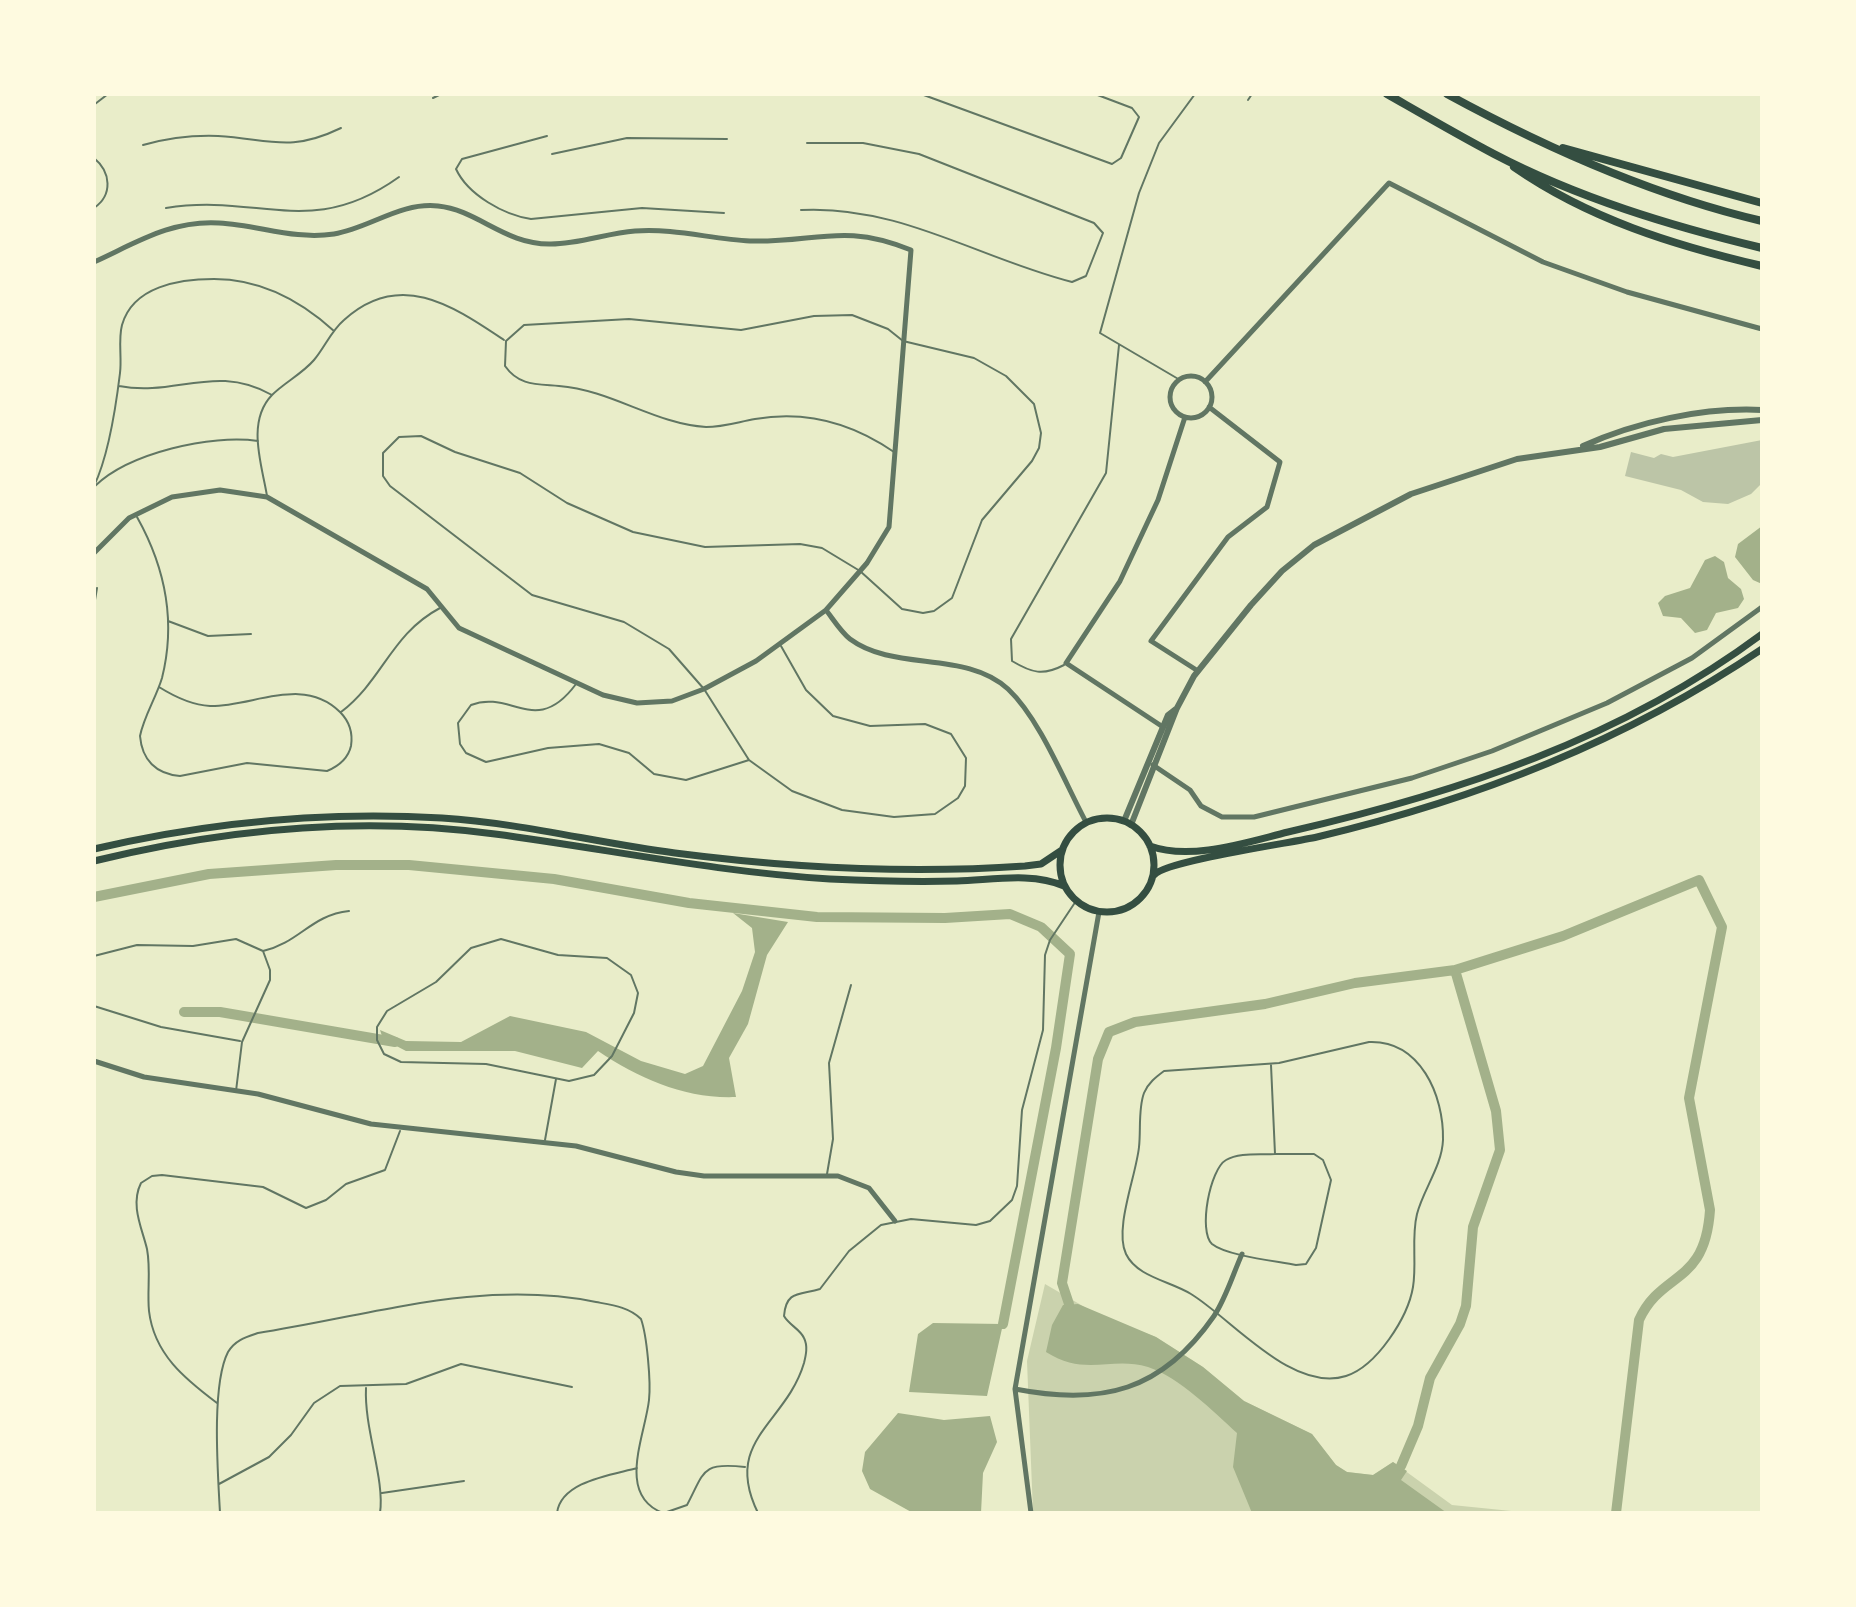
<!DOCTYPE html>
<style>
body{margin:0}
#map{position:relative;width:1856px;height:1607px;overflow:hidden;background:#e9edc9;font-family:Helvetica,sans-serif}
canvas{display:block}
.frame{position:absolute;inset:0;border:96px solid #fefae0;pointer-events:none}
</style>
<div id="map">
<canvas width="1856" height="1607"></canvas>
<div class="frame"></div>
</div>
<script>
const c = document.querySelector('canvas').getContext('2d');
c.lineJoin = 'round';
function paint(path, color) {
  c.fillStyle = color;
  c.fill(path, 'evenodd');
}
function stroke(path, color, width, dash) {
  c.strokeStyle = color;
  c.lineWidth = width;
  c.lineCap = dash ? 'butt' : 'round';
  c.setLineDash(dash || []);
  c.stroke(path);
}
paint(new Path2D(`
 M1045 1284 1100 1316 1156 1337 1203 1367 1244 1401 1312 1434 1336 1465 1347 1472 1373 1475 1393 1462 1452 1505 1531 1513H1033L1027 1361Z`), '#cad2ad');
paint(new Path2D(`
 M1762 526V584L1753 580 1735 557 1738 544Z
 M1715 556 1724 562 1728 578 1741 589 1744 599 1738 608 1716 613 1707 630 1695 633 1681 618 1663 616 1658 603 1665 596 1690 588 1705 560Z
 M733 913 788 922 767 955 748 1024 729 1058 736 1097C685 1099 640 1079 598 1051L582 1068 515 1051H406L383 1039 380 1030 406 1041 461 1042 510 1016 586 1032 641 1061 685 1074 703 1066 742 991 755 952 752 928Z
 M1078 1304 1156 1337 1203 1367 1244 1401 1312 1434 1336 1465 1347 1472 1373 1475 1393 1462 1407 1471 1401 1480 1447 1513H1252L1233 1467 1237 1433C1214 1412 1179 1377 1148 1367 1111 1356 1085 1377 1046 1352L1052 1325 1063 1305Z
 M933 1323 1003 1324 987 1396 909 1392 918 1334Z
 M898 1413 944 1420 990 1416 997 1442 983 1473 981 1513H913L870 1489 862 1471 865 1452Z`), '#a3b18a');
stroke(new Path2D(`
 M94 897 209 874 336 865H409L554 879 689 903 817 917 945 918 1010 914 1041 927 1070 954 1056 1048 1003 1324
 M184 1012H220L395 1042
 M1069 1304 1062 1283 1098 1059 1109 1032 1135 1022 1265 1004 1355 983 1455 970 1563 936 1699 880 1722 927 1689 1098 1710 1210C1705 1286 1662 1270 1639 1320L1616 1513
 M1401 1466 1418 1426 1430 1378 1460 1324 1466 1306 1473 1227 1500 1150 1496 1111 1455 970`), '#a3b18a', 10);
paint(new Path2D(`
 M1762 440V483L1751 494 1728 504 1703 502 1681 490 1625 476 1631 452 1654 458 1661 454 1673 457Z`), '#bcc5a7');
stroke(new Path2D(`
 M921 94 1112 164 1121 158 1139 117 1132 108 1095 94
 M433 98 441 94
 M1248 100 1252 94
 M95 104 108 94
 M547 136 462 159 456 169C468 195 504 215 531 219L642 208 724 213
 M143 145C168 138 192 135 218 136 270 139 289 153 341 128
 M552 154 627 138 727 139
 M94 158C111 172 113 195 94 208
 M166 208C260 193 311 240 399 177
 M801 210C900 205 978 258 1072 282L1086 276 1103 233 1094 223 919 154 863 143H807
 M1180 380 1100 333 1139 193 1159 143 1195 94
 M119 386C176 397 215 363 272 395
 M94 486C108 457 116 406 120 373 122 358 118 340 122 325 133 286 180 279 214 279 260 279 300 300 334 331
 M95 486C129 453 211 434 258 441
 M267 496C262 465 246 422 272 395 285 382 302 374 314 360 325 347 331 331 344 320 400 269 453 306 504 340
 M137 517C165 567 176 622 162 678 156 698 144 716 140 736 142 760 156 774 180 776L247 763 327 771C339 766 348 759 351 746 353 733 349 721 340 712 303 675 252 707 210 706 191 705 175 697 159 687
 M94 606 97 588
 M168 621 208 636 251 634
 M781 646 806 690 833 716 870 726 925 724 951 734 966 758 965 786 958 798 935 814 894 817 842 810 792 791 749 760 704 689 669 649 624 622 532 595 390 486 383 476V453L399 437 421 436 455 452 520 473 567 503 633 532 705 547 800 544 822 548 860 571 902 609 923 613 934 611 952 598 982 520 1032 461 1039 448 1041 433 1034 404 1006 376 974 358 903 341 888 329 852 315 814 316 741 330 629 319 524 325 506 341 505 366C519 386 537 384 559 386 611 390 655 424 706 427 723 427 738 422 755 419 806 410 852 423 894 452
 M1064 665C1043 676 1032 673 1012 661L1011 639 1106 473 1119 345
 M576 684C536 738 511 689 471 705L458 723 460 744 466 753 486 762 548 748 599 744 629 753 654 774 686 780 749 760
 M341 712C383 680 391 634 440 608
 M501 939 558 955 607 958 631 975 638 993 634 1013 612 1056 594 1075 569 1081 486 1064 401 1062 384 1054 377 1040V1027L387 1011 436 982 471 948Z
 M263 951C299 943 311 915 349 911
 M94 956 137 945 193 946 236 939 263 951 270 970V980L242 1042 236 1091
 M94 1006 161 1027 240 1041
 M1369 1042C1420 1040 1444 1095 1443 1140 1442 1166 1423 1190 1417 1214 1411 1238 1417 1263 1413 1287 1408 1317 1377 1366 1346 1376 1292 1393 1232 1319 1191 1294 1170 1281 1137 1277 1126 1254 1114 1229 1136 1176 1139 1147 1141 1130 1138 1109 1144 1093 1148 1083 1156 1077 1164 1071L1279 1063Z
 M1271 1065 1275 1154C1260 1155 1239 1152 1226 1160 1210 1169 1198 1231 1212 1244 1227 1256 1276 1261 1296 1265L1306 1264 1316 1248 1331 1180 1323 1160 1314 1154H1275
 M545 1140 556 1079
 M827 1174 833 1139 829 1063 851 985
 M366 1388C364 1429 385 1479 380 1513
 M217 1403C185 1379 154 1354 149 1311 147 1291 151 1270 147 1249 142 1228 130 1205 141 1183L152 1176 162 1175 263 1187 306 1208 326 1200 346 1184 385 1170 400 1131
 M219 1484 269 1457 291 1435 314 1403 340 1386 406 1384 461 1364 572 1387
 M382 1493 464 1481
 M220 1513C218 1475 211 1385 228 1352 235 1340 246 1337 258 1333 372 1315 481 1279 596 1302 612 1305 629 1307 641 1319 647 1336 651 1382 649 1400 645 1436 616 1495 663 1513
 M557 1513C561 1481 612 1475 637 1468
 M664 1513 687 1505C705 1471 701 1462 745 1467
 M758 1513C722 1440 786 1424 804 1363 806 1355 808 1346 804 1338 800 1329 789 1325 784 1316 786 1290 800 1295 820 1289L849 1251 881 1225 911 1219 976 1225 990 1221 1012 1200 1017 1186 1022 1110 1043 1030 1045 955 1050 940 1076 901`), '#617663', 2);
stroke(new Path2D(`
 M94 262C136 243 171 220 219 223 259 225 293 240 334 234 370 228 400 202 438 206 478 210 505 245 551 244 580 244 607 233 635 231 674 228 711 239 750 241 815 243 843 222 911 250L889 527 867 563 826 610C833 619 841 632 850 639 894 672 966 650 1008 689 1040 719 1065 783 1086 822
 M1170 397a21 21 0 1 1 42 0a21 21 0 1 1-42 0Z
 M1205 382 1389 183 1543 262 1627 292 1762 329
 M94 553 129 518 172 497 220 490 267 497 427 589 459 628 603 695 637 703 672 701 704 689 756 661 826 610
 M1198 671 1151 641 1228 537 1267 507 1280 462 1209 407
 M1163 727 1066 663 1120 581 1158 500 1185 417
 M1153 765 1190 790 1201 806 1222 817H1254L1412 778 1492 751 1607 703 1692 658 1762 607
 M94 1061 144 1077 258 1094 371 1124 576 1146 676 1172 704 1176H838L869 1188 895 1221
 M1015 1389C1102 1406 1162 1391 1214 1316 1226 1298 1233 1274 1242 1254
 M1031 1513 1015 1389 1099 912`), '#617663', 5);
stroke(new Path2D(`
 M1583 446C1636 422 1703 407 1762 410
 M1124 821 1168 715 1177 708
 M1131 825 1177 708 1194 676 1251 605 1282 571 1314 545 1411 494 1517 459 1600 447 1664 429 1762 420`), '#617663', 6);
stroke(new Path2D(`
 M1060 865a47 47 0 1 1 94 0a47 47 0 1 1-94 0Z
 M1150 846C1191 861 1247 842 1288 832 1457 793 1621 739 1762 634
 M94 849C209 822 324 811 442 818 521 823 597 843 675 853 791 868 909 874 1025 866L1041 864 1062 850
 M94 861C224 829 362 816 495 834 607 849 717 872 830 879 872 881 915 882 957 881 992 880 1032 872 1064 886
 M1154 875C1165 861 1290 843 1317 837 1477 799 1625 741 1762 649`), '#344e41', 7);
stroke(new Path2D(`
 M1387 94C1422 114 1458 135 1494 154 1578 198 1671 226 1762 248
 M1447 94C1546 148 1651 195 1762 221
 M1563 148 1762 203
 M1514 167C1589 219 1673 245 1762 266`), '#344e41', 8);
</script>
